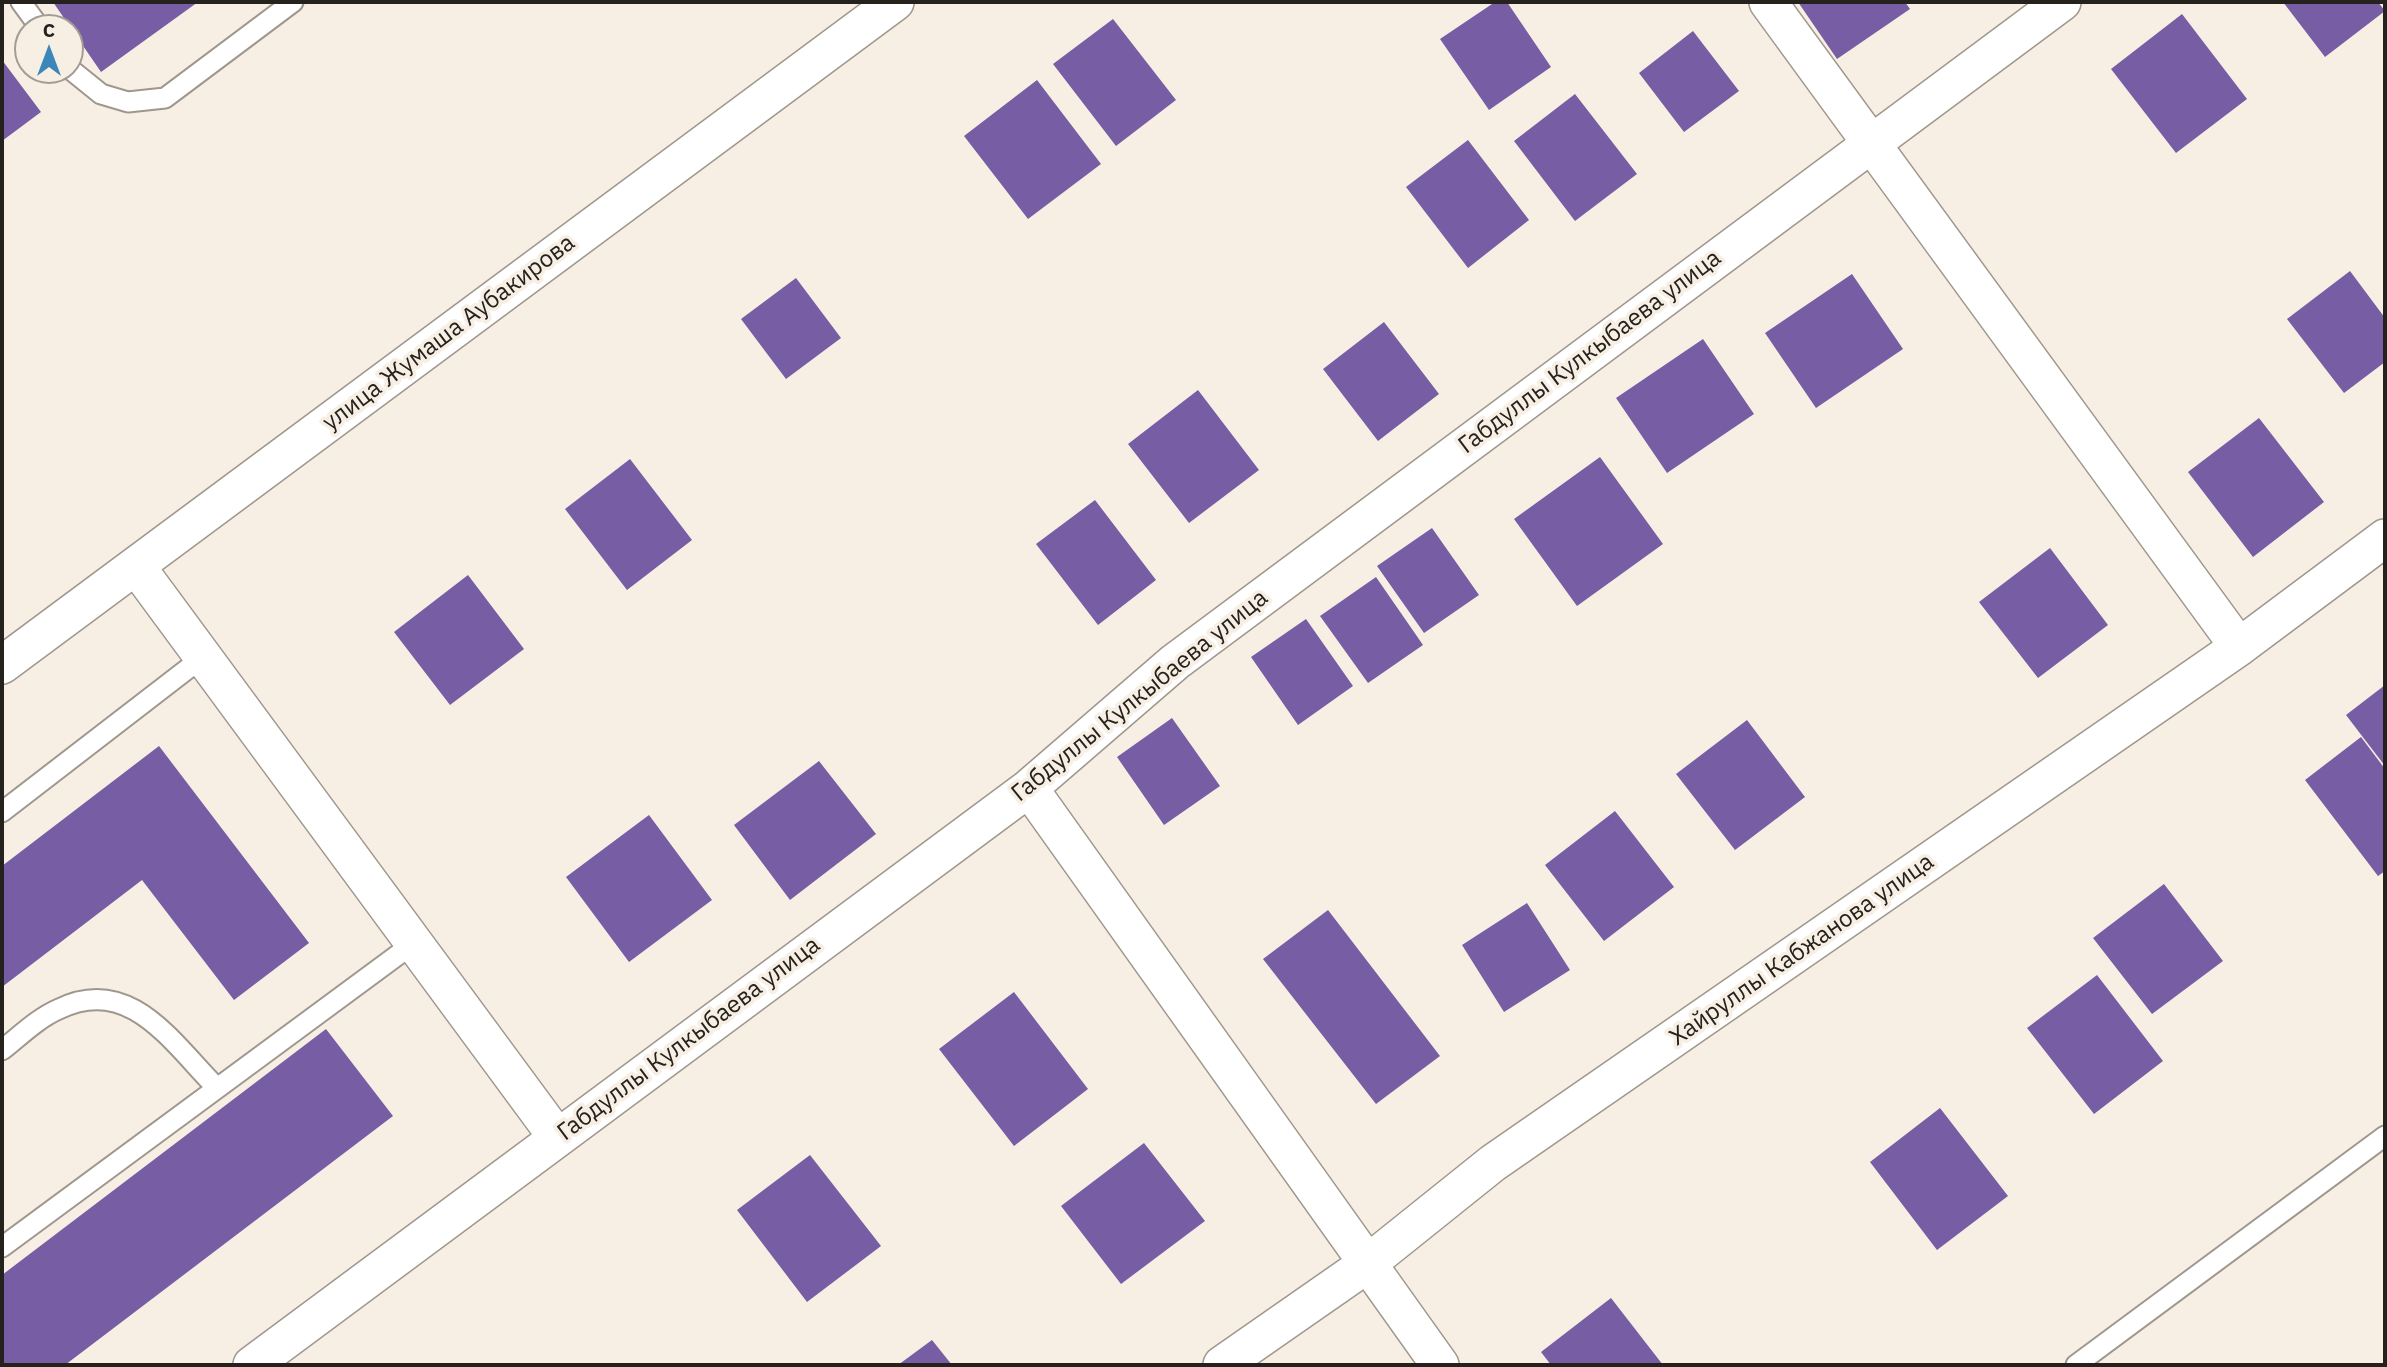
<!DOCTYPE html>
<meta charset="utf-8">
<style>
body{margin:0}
#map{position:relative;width:2387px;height:1367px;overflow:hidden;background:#f7eee4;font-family:"IBM Plex Sans",sans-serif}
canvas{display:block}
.frame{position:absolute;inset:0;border:4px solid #25221e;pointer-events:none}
.north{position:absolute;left:14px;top:14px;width:70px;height:70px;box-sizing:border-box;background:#f7eee4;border:2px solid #a39c95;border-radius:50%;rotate:0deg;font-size:19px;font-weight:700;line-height:28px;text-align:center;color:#25221e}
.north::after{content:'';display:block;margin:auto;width:24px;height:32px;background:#3c87ba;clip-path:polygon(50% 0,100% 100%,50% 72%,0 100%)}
</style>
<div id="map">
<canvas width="2387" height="1367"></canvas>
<div class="frame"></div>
<div class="north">С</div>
</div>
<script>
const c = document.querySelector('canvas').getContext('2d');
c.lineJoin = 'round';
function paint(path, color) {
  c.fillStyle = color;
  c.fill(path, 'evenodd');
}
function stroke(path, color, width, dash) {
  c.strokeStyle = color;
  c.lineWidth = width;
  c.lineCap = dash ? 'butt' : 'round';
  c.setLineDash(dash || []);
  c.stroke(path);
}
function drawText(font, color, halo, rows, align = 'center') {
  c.font = font + ' "IBM Plex Sans",sans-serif';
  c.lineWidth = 7;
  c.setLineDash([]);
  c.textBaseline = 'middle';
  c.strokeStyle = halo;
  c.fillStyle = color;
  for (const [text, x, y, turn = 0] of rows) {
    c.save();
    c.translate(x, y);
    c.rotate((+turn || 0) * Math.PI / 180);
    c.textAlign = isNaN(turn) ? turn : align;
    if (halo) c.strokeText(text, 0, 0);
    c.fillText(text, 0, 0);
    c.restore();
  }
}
paint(new Path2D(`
 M53 2H198L101 72Z
 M1495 2H1507L1551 67 1489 110 1440 39Z
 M1798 2H1905L1910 9 1837 59Z
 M2283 2H2378L2385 11 2325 57Z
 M2182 14 2247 99 2176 153 2111 69Z
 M1113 19 1176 100 1116 146 1053 64Z
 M1693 31 1739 91 1684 132 1639 73Z
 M2 60 41 112 2 141Z
 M1037 80 1101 164 1028 219 964 136Z
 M1575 94 1637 174 1575 221 1514 141Z
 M1468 140 1529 220 1468 268 1406 187Z
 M2350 271 2385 318V362L2344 393 2287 319Z
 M1852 274 1903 349 1816 408 1765 333Z
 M796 278 841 338 786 379 741 319Z
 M1384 322 1439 394 1378 441 1323 369Z
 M1703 339 1754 414 1667 473 1616 398Z
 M1198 390 1259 470 1189 523 1128 444Z
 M2259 418 2324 502 2253 557 2188 472Z
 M1600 457 1663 544 1577 606 1514 519Z
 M630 459 692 540 627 590 565 509Z
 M1095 500 1156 580 1098 625 1036 544Z
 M1432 528 1479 595 1424 633 1377 566Z
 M2050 548 2108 625 2038 678 1979 602Z
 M468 575 524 649 450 705 394 632Z
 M1376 577 1423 645 1368 683 1320 616Z
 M1306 619 1353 686 1298 725 1251 657Z
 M2385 685V766L2346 715Z
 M1172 718 1220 786 1164 825 1117 757Z
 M1747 720 1805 797 1735 850 1676 774Z
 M2361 737 2385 769V871L2378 876 2305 780Z
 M159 746 309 943 234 1000 142 880 2 987V866Z
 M819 761 876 834 790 900 734 825Z
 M1615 811 1674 887 1604 941 1545 865Z
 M649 815 712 900 629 962 566 877Z
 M2164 884 2223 961 2152 1014 2093 938Z
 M1527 903 1570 970 1504 1012 1462 945Z
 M1328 910 1440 1056 1376 1104 1263 959Z
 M2097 975 2163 1061 2094 1114 2027 1028Z
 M1014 992 1088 1089 1014 1146 939 1049Z
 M326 1029 393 1116 65 1365H2V1275Z
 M1940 1108 2008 1196 1937 1250 1870 1162Z
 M1144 1143 1205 1221 1121 1284 1061 1206Z
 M810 1155 881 1246 807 1302 737 1210Z
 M1611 1298 1663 1365H1551L1541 1352Z
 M932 1340 952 1365H898Z`), '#775da4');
const service = new Path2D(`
 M21 2 40 28
 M70 69 101 94 128 102 165 98 293 2
 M2 812 203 657
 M2 1050C20 1036 38 1018 59 1009 130 974 172 1043 217 1088
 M2 1247 414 943
 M2076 1365 2385 1136`);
const minor = new Path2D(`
 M1768 2 2239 647
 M136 566 557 1137
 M2 665 895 2
 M1029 788 1440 1365
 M252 1365 1029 788 1175 662 2062 2
 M1222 1365 1367 1264 1493 1163 2239 647 2385 538`);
stroke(service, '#9f978d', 23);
stroke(minor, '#9f978d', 40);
stroke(service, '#fff', 19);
stroke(minor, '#fff', 37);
drawText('24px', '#25221e', '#f7eee4', [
 ["улица Жумаша Аубакирова",449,333,-37],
 ["Габдуллы Кулкыбаева улица",1590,352,-37],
 ["Габдуллы Кулкыбаева улица",1140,696,-39],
 ["Хайруллы Кабжанова улица",1802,950,-35],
 ["Габдуллы Кулкыбаева улица",689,1039,-37]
]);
</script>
